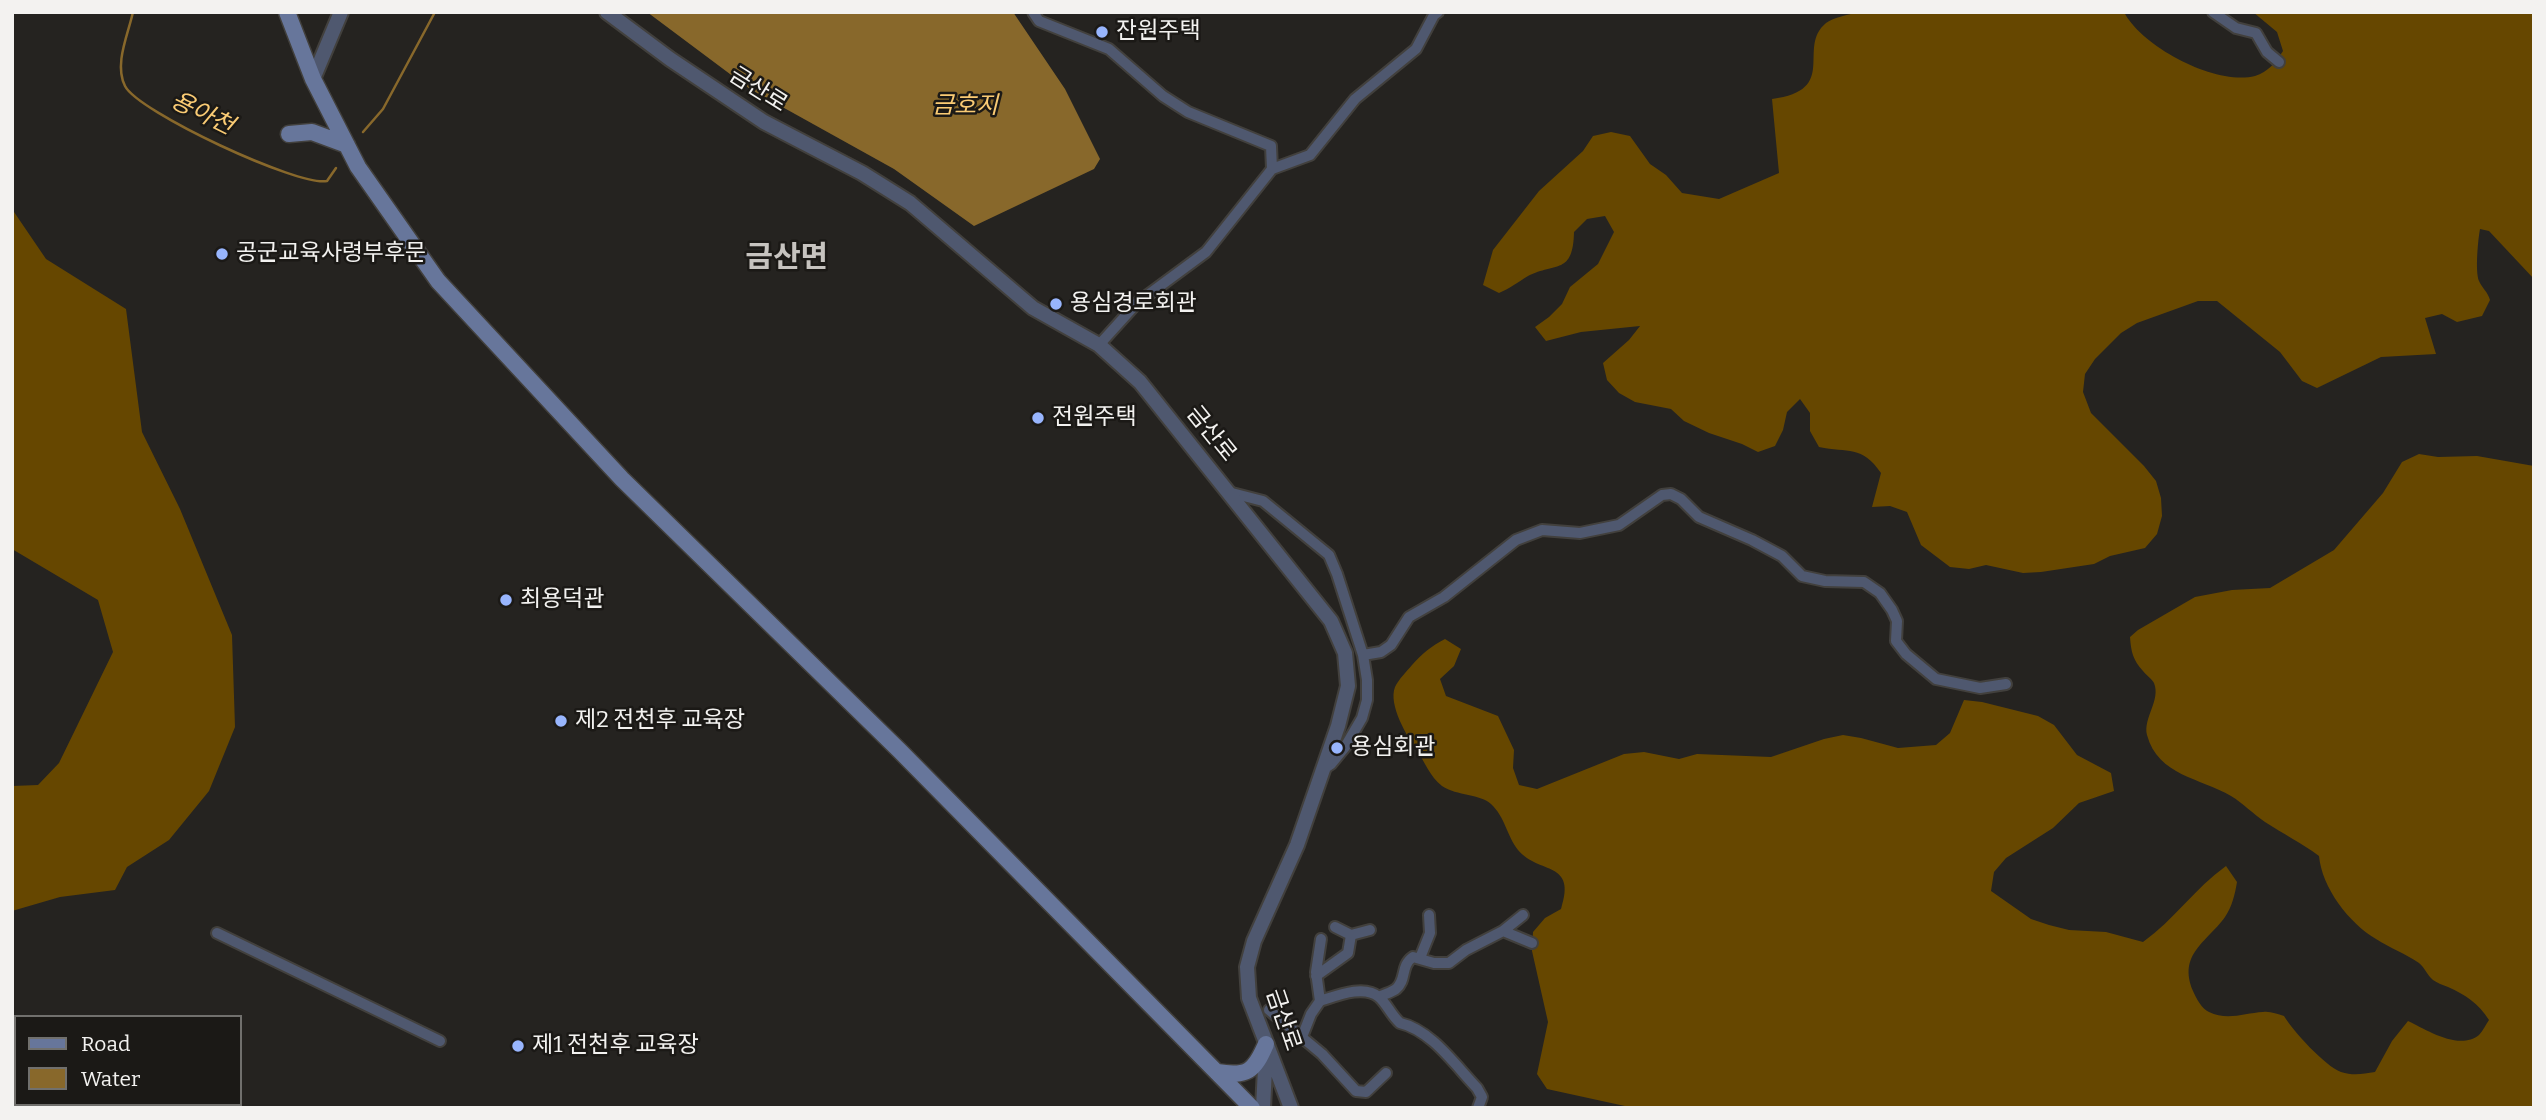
<!DOCTYPE html>
<meta charset="utf-8">
<style>
body{margin:0}
#map{position:relative;width:2546px;height:1120px;overflow:hidden;background:#252320;font-family:Bitter,serif}
canvas{display:block}
.frame{position:absolute;inset:0;border:14px solid #f3f2f0;pointer-events:none}
.legend{position:absolute;left:14px;top:1015px;width:228px;height:91px;box-sizing:border-box;background:#1b1916;border:2px solid #71706d;margin:0;padding:9px 12px;list-style:none;font-size:21px;color:#f3f2f0}
.legend li{display:flex;align-items:center;gap:14px;height:35px}
.legend b{width:35px;border:2px solid #71706d}
</style>
<div id="map">
<canvas width="2546" height="1120"></canvas>
<div class="frame"></div>
<ul class="legend">
<li><b style="height:9px;background:#67769b"></b>Road</li>
<li><b style="height:19px;background:#88682b"></b>Water</li>
</ul>
</div>
<script>
const c = document.querySelector('canvas').getContext('2d');
c.lineJoin = 'round';
function paint(path, color) {
  c.fillStyle = color;
  c.fill(path, 'evenodd');
}
function stroke(path, color, width, dash) {
  c.strokeStyle = color;
  c.lineWidth = width;
  c.lineCap = dash ? 'butt' : 'round';
  c.setLineDash(dash || []);
  c.stroke(path);
}
function drawText(font, color, halo, rows, align = 'center') {
  c.font = font + ' Bitter,"Noto Sans KR",serif';
  c.lineWidth = 5;
  c.setLineDash([]);
  c.textBaseline = 'middle';
  c.strokeStyle = halo;
  c.fillStyle = color;
  for (const [text, x, y, turn = 0] of rows) {
    c.save();
    c.translate(x, y);
    c.rotate((+turn || 0) * Math.PI / 180);
    c.textAlign = isNaN(turn) ? turn : align;
    if (halo) c.strokeText(text, 0, 0);
    c.fillText(text, 0, 0);
    c.restore();
  }
}
paint(new Path2D(`
 M1858 12H2124C2142 47 2216 86 2255 76 2268 72 2276 62 2283 51L2277 32 2253 12H2534V279L2489 231 2480 229C2478 240 2475 271 2479 281 2482 288 2488 292 2490 300L2482 316 2457 322 2442 314 2425 318 2436 354 2381 357 2317 388 2302 381 2280 352 2217 301H2198L2137 323 2121 333 2095 359 2085 374 2083 392 2091 413 2144 466 2156 481 2161 498 2162 516 2157 534 2145 548 2110 556 2094 564 2041 572 2023 573 1986 565 1969 569 1950 567 1921 545 1907 512 1890 506 1872 507 1881 473C1862 445 1848 453 1819 447L1810 431V413L1800 399 1787 412 1783 430 1775 446 1758 452 1742 444 1709 433 1684 421 1671 409 1635 402 1619 393 1607 380 1603 363 1629 340 1640 326 1581 332 1546 341 1535 327 1549 317 1562 304 1570 287 1598 264 1614 232 1605 216 1587 219 1574 232C1573 275 1556 262 1528 276 1518 282 1509 289 1499 293L1483 285 1493 250 1539 191 1583 151 1593 136 1611 132 1630 136 1650 164 1666 175 1682 193 1719 199 1779 173 1772 99C1840 90 1796 48 1826 23 1834 17 1848 15 1858 12Z
 M12 209 46 259 126 309 142 432 180 509 232 635 235 727 209 791 169 840 127 867 115 890 60 897 12 911V786L38 785 59 763 113 652 98 600 12 549Z
 M2419 454 2438 457 2477 456 2534 466V1108H1634L1547 1089 1537 1074 1548 1022 1532 951 1533 932 1545 918 1561 909C1577 860 1539 875 1518 850 1507 836 1505 817 1491 804 1481 794 1457 796 1442 786 1430 777 1425 762 1417 751 1407 736 1388 705 1395 687 1399 679 1406 672 1412 665 1422 654 1431 646 1445 639L1461 649 1454 666 1440 679 1446 696 1498 716 1514 750 1513 768 1519 785 1537 789 1624 754 1644 752 1679 759 1697 754 1771 757 1824 739 1843 735 1861 738 1898 748 1936 745 1950 733 1964 700 1982 702 2038 716 2054 725 2077 755 2111 773 2114 791 2079 803 2053 828 2006 858 1994 872 1991 891 2031 919 2049 925 2069 930 2106 932 2143 942C2174 920 2195 888 2226 866L2237 882C2235 894 2232 907 2225 917 2206 943 2178 954 2193 991 2196 998 2202 1009 2209 1012 2227 1021 2245 1013 2263 1012 2270 1011 2277 1014 2284 1016 2293 1031 2325 1066 2341 1072 2353 1076 2363 1074 2375 1072L2392 1041 2408 1021C2427 1030 2459 1051 2479 1035 2483 1031 2486 1024 2489 1020 2478 1003 2466 995 2448 987 2443 985 2437 983 2433 980 2427 975 2425 968 2419 963 2406 954 2390 948 2376 939 2349 923 2322 888 2319 856 2302 843 2283 834 2265 822 2253 814 2243 803 2231 796 2201 778 2158 776 2147 735 2143 718 2161 700 2154 683 2152 679 2146 675 2143 671 2133 660 2131 652 2130 637L2138 630 2195 597 2232 590 2270 588 2334 550 2383 493 2402 462Z`), '#664700');
paint(new Path2D(`
 M647 12H1013L1065 89 1100 159 1094 169 974 226 894 169 750 89Z`), '#88682b');
stroke(new Path2D(`
 M133 12C128 35 114 64 125 86 138 112 299 187 327 181L336 168
 M363 132 383 109 435 12`), '#88682b', 2.5);
const minor = new Path2D(`
 M1033 12 1039 21 1109 49 1163 96 1188 112 1271 146 1272 169 1206 252 1137 303 1099 345
 M2213 12 2236 28 2256 33 2267 52 2279 62
 M1272 169 1310 155 1355 99 1416 49 1434 15 1438 12
 M1228 492 1263 501 1329 555 1337 574 1363 655 1367 680V700L1362 718 1345 747 1331 764 1325 768
 M1363 655 1381 652 1391 645 1409 617 1444 597 1516 540 1542 530 1580 533 1619 525 1662 495 1671 494 1681 499 1699 517 1752 540 1782 556 1802 576 1825 581 1864 582 1880 593 1892 610 1897 621 1896 641 1906 654 1936 679 1980 688 2006 684
 M1503 931 1523 915
 M217 933 440 1041
 M1351 935 1370 930
 M1420 958 1430 933 1429 915
 M1316 976 1348 953 1351 935 1335 927
 M1379 997C1385 994 1392 992 1396 989 1407 980 1400 966 1413 957L1434 963H1449L1466 950 1503 931 1532 943
 M1320 1001 1316 972 1321 939
 M1269 1010 1322 1054 1356 1091 1366 1092 1386 1073
 M1302 1037 1311 1014 1320 1001C1336 996 1364 984 1379 997 1387 1004 1391 1015 1400 1023 1431 1030 1455 1065 1477 1088L1482 1097 1478 1108`);
const tertiary = new Path2D(`
 M607 12 670 59 764 122 862 173 910 203 1033 308 1099 345 1140 382 1331 621 1345 653 1348 686 1338 726 1297 845 1254 941 1247 967 1249 998 1291 1108
 M313 79 341 12
 M1263 1108 1266 1049`);
const secondary = new Path2D(`
 M287 12 313 79 358 167 438 281 622 479 900 751 1252 1108
 M289 134 312 132 347 145
 M1217 1072C1247 1077 1254 1072 1266 1044`);
stroke(minor, '#42403d', 14);
stroke(tertiary, '#42403d', 18);
stroke(secondary, '#42403d', 19);
stroke(minor, '#4f586f', 10);
stroke(tertiary, '#4f586f', 14);
stroke(secondary, '#67769b', 16);
for (const [x, y, r, color] of [
 [1102,32,7,"#98b5fd"],
 [222,254,7,"#98b5fd"],
 [1056,304,7,"#98b5fd"],
 [1038,418,7,"#98b5fd"],
 [506,600,7,"#98b5fd"],
 [561,721,7,"#98b5fd"],
 [1337,748,7,"#98b5fd"],
 [518,1046,7,"#98b5fd"]
]) {
  const dot = new Path2D();
  dot.arc(x, y, r, 0, 2 * Math.PI);
  c.fillStyle = color;
  c.fill(dot);
  stroke(dot, '#1b1916', 2.5);
}
drawText('23px', '#f3f2f0', '#1b1916', [
 ["잔원주택",1116,32],
 ["공군교육사령부후문",236,254],
 ["용심경로회관",1070,304],
 ["전원주택",1052,418],
 ["최용덕관",520,600],
 ["제2 전천후 교육장",575,721],
 ["용심회관",1351,748],
 ["제1 전천후 교육장",532,1046]
], 'left');
drawText('23px', '#f3f2f0', '#1b1916', [
 ["금산로",758,90,32],
 ["금산로",1211,434,51],
 ["금산로",1283,1020,71]
]);
drawText('italic 24px', '#facb74', '#1b1916', [
 ["금호지",965,106],
 ["용아천",202,114,26]
]);
drawText('bold 30px', '#c6c3bf', '#1b1916', [
 ["금산면",787,259]
]);
</script>
